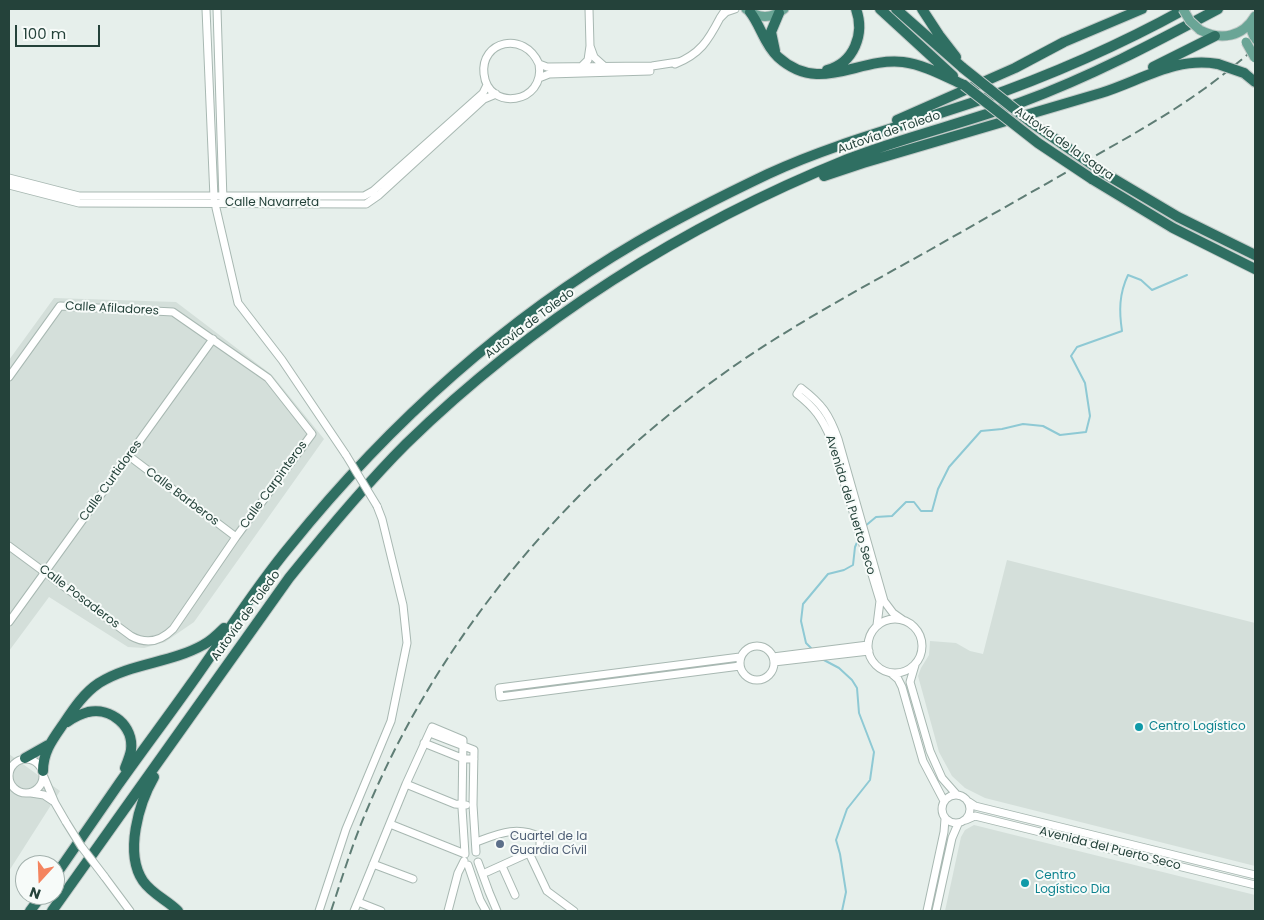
<!DOCTYPE html>
<meta charset="utf-8">
<style>
body{margin:0}
#map{position:relative;width:1264px;height:920px;overflow:hidden;background:#e6efeb;font-family:Poppins,sans-serif}
canvas{display:block}
.frame{position:absolute;inset:0;border:10px solid #24423a;pointer-events:none}
.north{position:absolute;left:15px;top:855px;width:50px;height:50px;box-sizing:border-box;background:#f7fbf9;border:1px solid #a3b1ad;border-radius:50%;rotate:200deg;font-size:14px;font-weight:700;line-height:20px;text-align:center;color:#24423a}
.north::after{content:'';display:block;margin:auto;width:18px;height:22px;background:#f4845f;clip-path:polygon(50% 0,100% 100%,50% 72%,0 100%)}
.scale{position:absolute;left:15px;top:25px;width:85px;height:22px;box-sizing:border-box;border:2px solid #24423a;border-top:0;padding-left:6px;font-size:15px;line-height:18px;white-space:nowrap;color:#24423a;-webkit-text-stroke:4px #f7fbf9;paint-order:stroke}
</style>
<div id="map">
<canvas width="1264" height="920"></canvas>
<div class="frame"></div>
<div class="north">N</div>
<div class="scale">100 m</div>
</div>
<script>
const c = document.querySelector('canvas').getContext('2d');
c.lineJoin = 'round';
function paint(path, color) {
  c.fillStyle = color;
  c.fill(path, 'evenodd');
}
function stroke(path, color, width, dash) {
  c.strokeStyle = color;
  c.lineWidth = width;
  c.lineCap = dash ? 'butt' : 'round';
  c.setLineDash(dash || []);
  c.stroke(path);
}
function drawText(font, color, halo, rows, align = 'center') {
  c.font = font + ' Poppins,sans-serif';
  c.lineWidth = 4;
  c.setLineDash([]);
  c.textBaseline = 'middle';
  c.strokeStyle = halo;
  c.fillStyle = color;
  for (const [text, x, y, turn = 0] of rows) {
    c.save();
    c.translate(x, y);
    c.rotate((+turn || 0) * Math.PI / 180);
    c.textAlign = isNaN(turn) ? turn : align;
    if (halo) c.strokeText(text, 0, 0);
    c.fillText(text, 0, 0);
    c.restore();
  }
}
paint(new Path2D(`
 M54 298 176 302 272 375 324 439 194 622 165 642 144 648 128 647 49 597 9 651V360Z
 M1007 560 1255 623V866L985 798 965 788 952 776 939 752 918 676 921 668 929 655 930 641 956 643 970 651 983 654Z
 M9 754 60 791 9 871Z
 M974 825 1255 895V911H945L961 837 965 830Z`), '#d4dfda');
stroke(new Path2D(`
 M864 527 876 517 892 516 906 502H914L921 511H932L938 489 949 467 981 431 1002 429 1023 424 1043 426 1060 435 1086 432 1090 416 1085 383 1071 356 1077 347 1122 331C1119 311 1119 294 1128 275L1141 280 1152 290 1187 275
 M813 650 806 643 801 621 803 604 828 574 844 570 853 565 855 547 859 538
 M822 659 839 668 852 680 857 688 859 713 874 752 870 780 847 809 836 840 840 854 846 892 842 911`), '#8ec9d4', 2);
const minor = new Path2D(`
 M206 9 214 198
 M217 9 223 200
 M589 9 590 46
 M726 9 720 18 726 12 735 9
 M539 64C546 104 488 112 484 74 480 41 524 30 539 64L547 67 652 66 678 62
 M675 64C700 54 708 41 720 18
 M581 67 588 60 590 46 594 57 604 66
 M539 78 549 74 650 71
 M9 178 79 196H364L373 191 483 93 487 85
 M9 185 79 203 366 204 379 195 484 99 496 94
 M216 208 238 303 282 360 346 455
 M9 377 60 306 173 312 268 378 312 434 236 537 173 629C161 641 147 645 131 636L9 546
 M129 456 236 537
 M868 646a27 27 0 1 1 54 0a27 27 0 1 1-54 0Z
 M9 622 213 339
 M877 625 880 601 831 439C822 418 815 408 797 394L801 388C822 404 829 414 838 439L884 601 893 613 903 620
 M740 663a17 17 0 1 1 34 0a17 17 0 1 1-34 0Z
 M773 657 868 645
 M774 662 869 651
 M915 665 910 682 930 751 942 778 957 795
 M740 666 500 697 499 688 740 657
 M891 673 898 679 902 687 923 761 944 801
 M430 733 474 750 473 805 476 852
 M424 743 464 759H474
 M9 776a17 17 0 1 1 34 0a17 17 0 1 1-34 0Z
 M44 777 55 803 66 822
 M406 784 455 804 466 805
 M31 793 44 795 53 801
 M942 809a14 14 0 1 1 28 0a14 14 0 1 1-28 0Z
 M969 802 975 806 1255 875
 M966 820 975 816 1255 885
 M476 842C498 834 517 825 540 837V848L487 872
 M529 853 547 891 574 911
 M478 862 489 892 497 911
 M373 864 413 879
 M468 865 480 900 486 911
 M502 866 515 895
 M104 876 130 911
 M358 902 381 911
 M319 911 346 829 391 721 407 643 403 605 382 519 377 506
 M354 911 406 784 432 727 463 740 462 808 465 854 390 824
 M448 911 458 873 464 861
 M927 911 944 832 945 819
 M936 911 952 838 958 824`);
const major = new Path2D(`
 M746 9C758 19 772 19 784 9
 M1251 23 1252 32 1255 39
 M1200 30C1221 41 1243 37 1255 16`);
const highway = new Path2D(`
 M880 9 953 76
 M896 9 963 68
 M922 9 939 35 956 57
 M750 12C761 26 764 44 778 57 820 95 857 57 903 62 925 65 944 76 964 85
 M775 51 771 32 779 13
 M1153 67 1215 36
 M827 70C854 63 865 34 856 9
 M1244 73 1255 82
 M897 120 1015 68 1064 42 1142 9
 M1104 173 1178 217 1255 255
 M824 176 863 163C942 139 1022 117 1101 93 1140 81 1176 56 1218 64
 M1092 179 1173 228 1255 269
 M67 722C73 718 80 714 88 712 111 707 134 726 131 750 130 756 127 763 125 768
 M25 758 48 745
 M43 771C43 751 53 739 64 723 74 708 84 693 99 683 131 663 171 663 203 645 211 641 218 634 224 628
 M154 777C139 803 124 853 143 881 152 894 167 900 178 911
 M55 876C76 846 97 815 118 785 142 751 167 718 191 684 224 638 254 589 290 546 387 426 504 320 637 242 680 217 724 195 768 174 835 143 907 125 977 101 1049 76 1118 46 1185 9
 M30 911 42 895
 M52 911 289 578C326 532 364 486 406 444 532 321 684 225 848 159 904 137 965 123 1022 102 1090 77 1154 43 1218 9`);
stroke(minor, '#a8b8b2', 9);
stroke(major, '#c2cac8', 11);
stroke(highway, '#c2cac8', 12);
stroke(minor, '#fff', 7);
stroke(major, '#6aa596', 9);
stroke(highway, '#2f6f62', 10);
stroke(new Path2D(`
 M331 911C342 878 352 845 366 812 439 637 566 486 720 376 785 329 858 290 928 251 979 222 1030 193 1081 164 1123 140 1165 117 1204 89 1222 76 1239 62 1255 48`), '#5f7d75', 2, [10, 5]);
const minorBridge = new Path2D(`
 M346 455 377 506
 M66 822 81 846 104 876`);
const majorBridge = new Path2D(`
 M1183 9 1190 21 1200 30
 M1246 42 1255 58`);
const highwayBridge = new Path2D(`
 M1218 64 1244 73
 M963 68 1032 123 1104 173
 M964 85 1038 143 1092 179`);
stroke(minorBridge, '#a8b8b2', 9, []);
stroke(majorBridge, '#c2cac8', 11, []);
stroke(highwayBridge, '#c2cac8', 12, []);
stroke(minorBridge, '#fff', 7);
stroke(majorBridge, '#6aa596', 9);
stroke(highwayBridge, '#2f6f62', 10);
for (const [x, y, r, color] of [
 [1139,727,5,"#0f9aa8"],
 [500,844,5,"#5c6f8a"],
 [1025,883,5,"#0f9aa8"]
]) {
  const dot = new Path2D();
  dot.arc(x, y, r, 0, 2 * Math.PI);
  c.fillStyle = color;
  c.fill(dot);
  stroke(dot, '#f7fbf9', 2);
}
drawText('12px', '#24423a', '#f7fbf9', [
 ["Autovía de Toledo",889,133,-19],
 ["Autovía de la Sagra",1064,144,35],
 ["Calle Navarreta",272,203],
 ["Calle Afiladores",112,309,3],
 ["Autovía de Toledo",530,324,-37],
 ["Calle Curtidores",111,481,-54],
 ["Calle Carpinteros",274,485,-54],
 ["Calle Barberos",182,497,37],
 ["Avenida del Puerto Seco",850,505,73],
 ["Calle Posaderos",79,597,37],
 ["Autovía de Toledo",246,616,-54],
 ["Avenida del Puerto Seco",1110,849,14]
]);
drawText('12px', '#0d838f', '#f7fbf9', [
 ["Centro Logístico",1149,727],
 ["Centro",1035,876],
 ["Logístico Dia",1035,890]
], 'left');
drawText('12px', '#4e5e75', '#f7fbf9', [
 ["Cuartel de la",510,837],
 ["Guardia Cívil",510,851]
], 'left');
</script>
